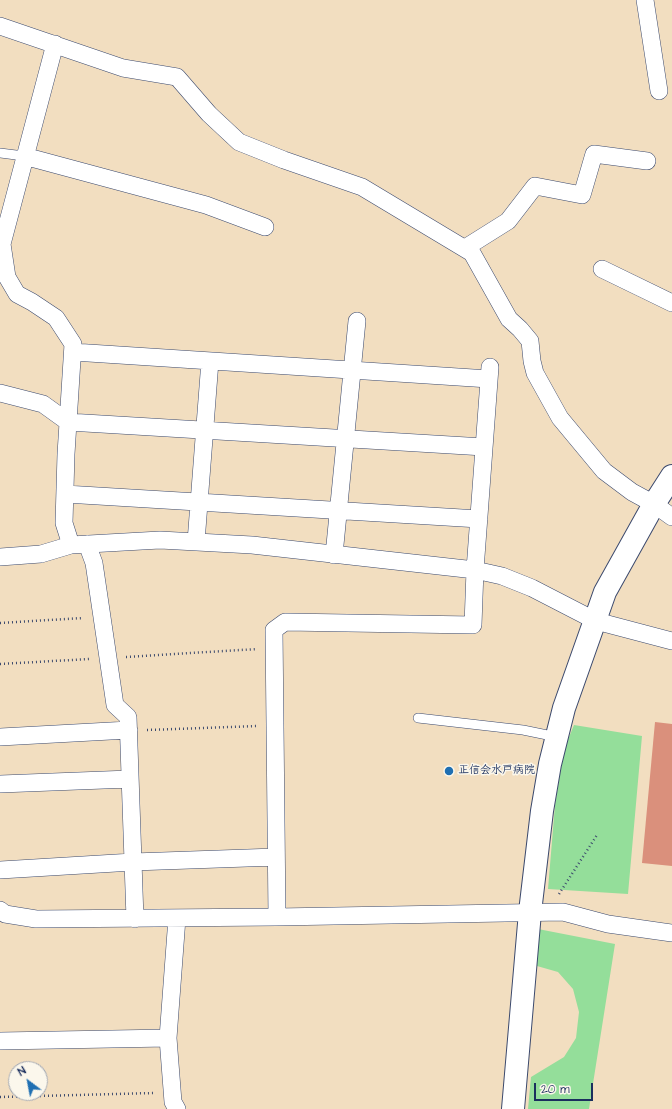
<!DOCTYPE html>
<meta charset="utf-8">
<style>
body{margin:0}
#map{position:relative;width:672px;height:1109px;overflow:hidden;background:#f2dec0;font-family:"Architects Daughter",sans-serif}
canvas{display:block}
.north{position:absolute;left:8px;top:1061px;width:40px;height:40px;box-sizing:border-box;background:#fbf7ec;border:1px solid #a1a7b3;border-radius:50%;rotate:328deg;font-size:11px;font-weight:700;line-height:16px;text-align:center;color:#1b2f5e}
.north::after{content:'';display:block;margin:auto;width:14px;height:18px;background:#1f6fb2;clip-path:polygon(50% 0,100% 100%,50% 72%,0 100%)}
.scale{position:absolute;left:534px;top:1083px;width:59px;height:18px;box-sizing:border-box;border:2px solid #1b2f5e;border-top:0;padding-left:5px;font-size:12px;line-height:14px;white-space:nowrap;color:#1b2f5e;-webkit-text-stroke:3px #fbf7ec;paint-order:stroke}
</style>
<div id="map">
<canvas width="672" height="1109"></canvas>
<div class="north">N</div>
<div class="scale">20 m</div>
</div>
<script>
const c = document.querySelector('canvas').getContext('2d');
c.lineJoin = 'round';
function paint(path, color) {
  c.fillStyle = color;
  c.fill(path, 'evenodd');
}
function stroke(path, color, width, dash) {
  c.strokeStyle = color;
  c.lineWidth = width;
  c.lineCap = dash ? 'butt' : 'round';
  c.setLineDash(dash || []);
  c.stroke(path);
}
function drawText(font, color, halo, rows, align = 'center') {
  c.font = font + ' "Architects Daughter","Klee One",sans-serif';
  c.lineWidth = 3;
  c.setLineDash([]);
  c.textBaseline = 'middle';
  c.strokeStyle = halo;
  c.fillStyle = color;
  for (const [text, x, y, turn = 0] of rows) {
    c.save();
    c.translate(x, y);
    c.rotate((+turn || 0) * Math.PI / 180);
    c.textAlign = isNaN(turn) ? turn : align;
    if (halo) c.strokeText(text, 0, 0);
    c.fillText(text, 0, 0);
    c.restore();
  }
}
paint(new Path2D(`
 M574 725 642 736 628 894 548 889 555 805 564 749Z
 M538 929 615 944 589 1109H528L531 1077 564 1057 576 1038 579 1012 573 989 558 972 537 966Z`), '#94de9a');
paint(new Path2D(`
 M655 722 672 724V866L642 863Z`), '#da907c');
const lane = new Path2D(`
 M0 153 24 156
 M418 718 523 730 557 737`);
const street = new Path2D(`
 M645 0 659 91
 M0 26 123 68 177 77 209 114 239 142 284 160 362 187 472 253 509 319 520 329 530 341 532 361 535 373 560 418 604 471 632 492 654 504 672 517
 M55 44 2 244 7 277 17 294 32 302 56 318 73 344 66 454 64 523 71 545
 M24 156 206 205 265 227
 M465 248 508 221 535 186 582 195 594 154 647 161
 M602 269 672 303
 M73 352 489 379
 M0 393 43 404 68 422 484 447
 M65 494 479 519
 M196 542 210 361
 M87 544 94 563 115 705 128 717 135 919
 M334 555 357 321
 M0 557 41 554 71 545 160 540 252 545 475 570 502 576 532 588 596 621 672 641
 M0 737 129 730
 M0 784 130 779
 M0 870 133 862 276 857
 M0 910 5 914 36 919 277 917 563 912 608 924 672 933
 M277 917 274 630 285 622 473 625 475 570 490 367
 M177 918 168 1038 173 1102 177 1109
 M0 1041 168 1038`);
const secondary = new Path2D(`
 M513 1109 530 912 542 811 550 764 564 708 605 592 654 504 672 476`);
stroke(lane, '#3b496d', 10);
stroke(street, '#3b496d', 18);
stroke(secondary, '#3b496d', 24);
stroke(new Path2D(`
 M0 623 83 618
 M126 657 257 649
 M0 664 89 659
 M147 730 258 726
 M559 894 597 835
 M0 1097 154 1093`), '#3b496d', 2.5, [1, 3]);
stroke(lane, '#fff', 9);
stroke(street, '#fff', 17);
stroke(secondary, '#fff', 22);
for (const [x, y, r, color] of [
 [449,771,5,"#1f6fb2"]
]) {
  const dot = new Path2D();
  dot.arc(x, y, r, 0, 2 * Math.PI);
  c.fillStyle = color;
  c.fill(dot);
  stroke(dot, '#fbf7ec', 1.5);
}
drawText('bold 11px', '#1b2f5e', '#fbf7ec', [
 ["正信会水戸病院",458,771]
], 'left');
</script>
